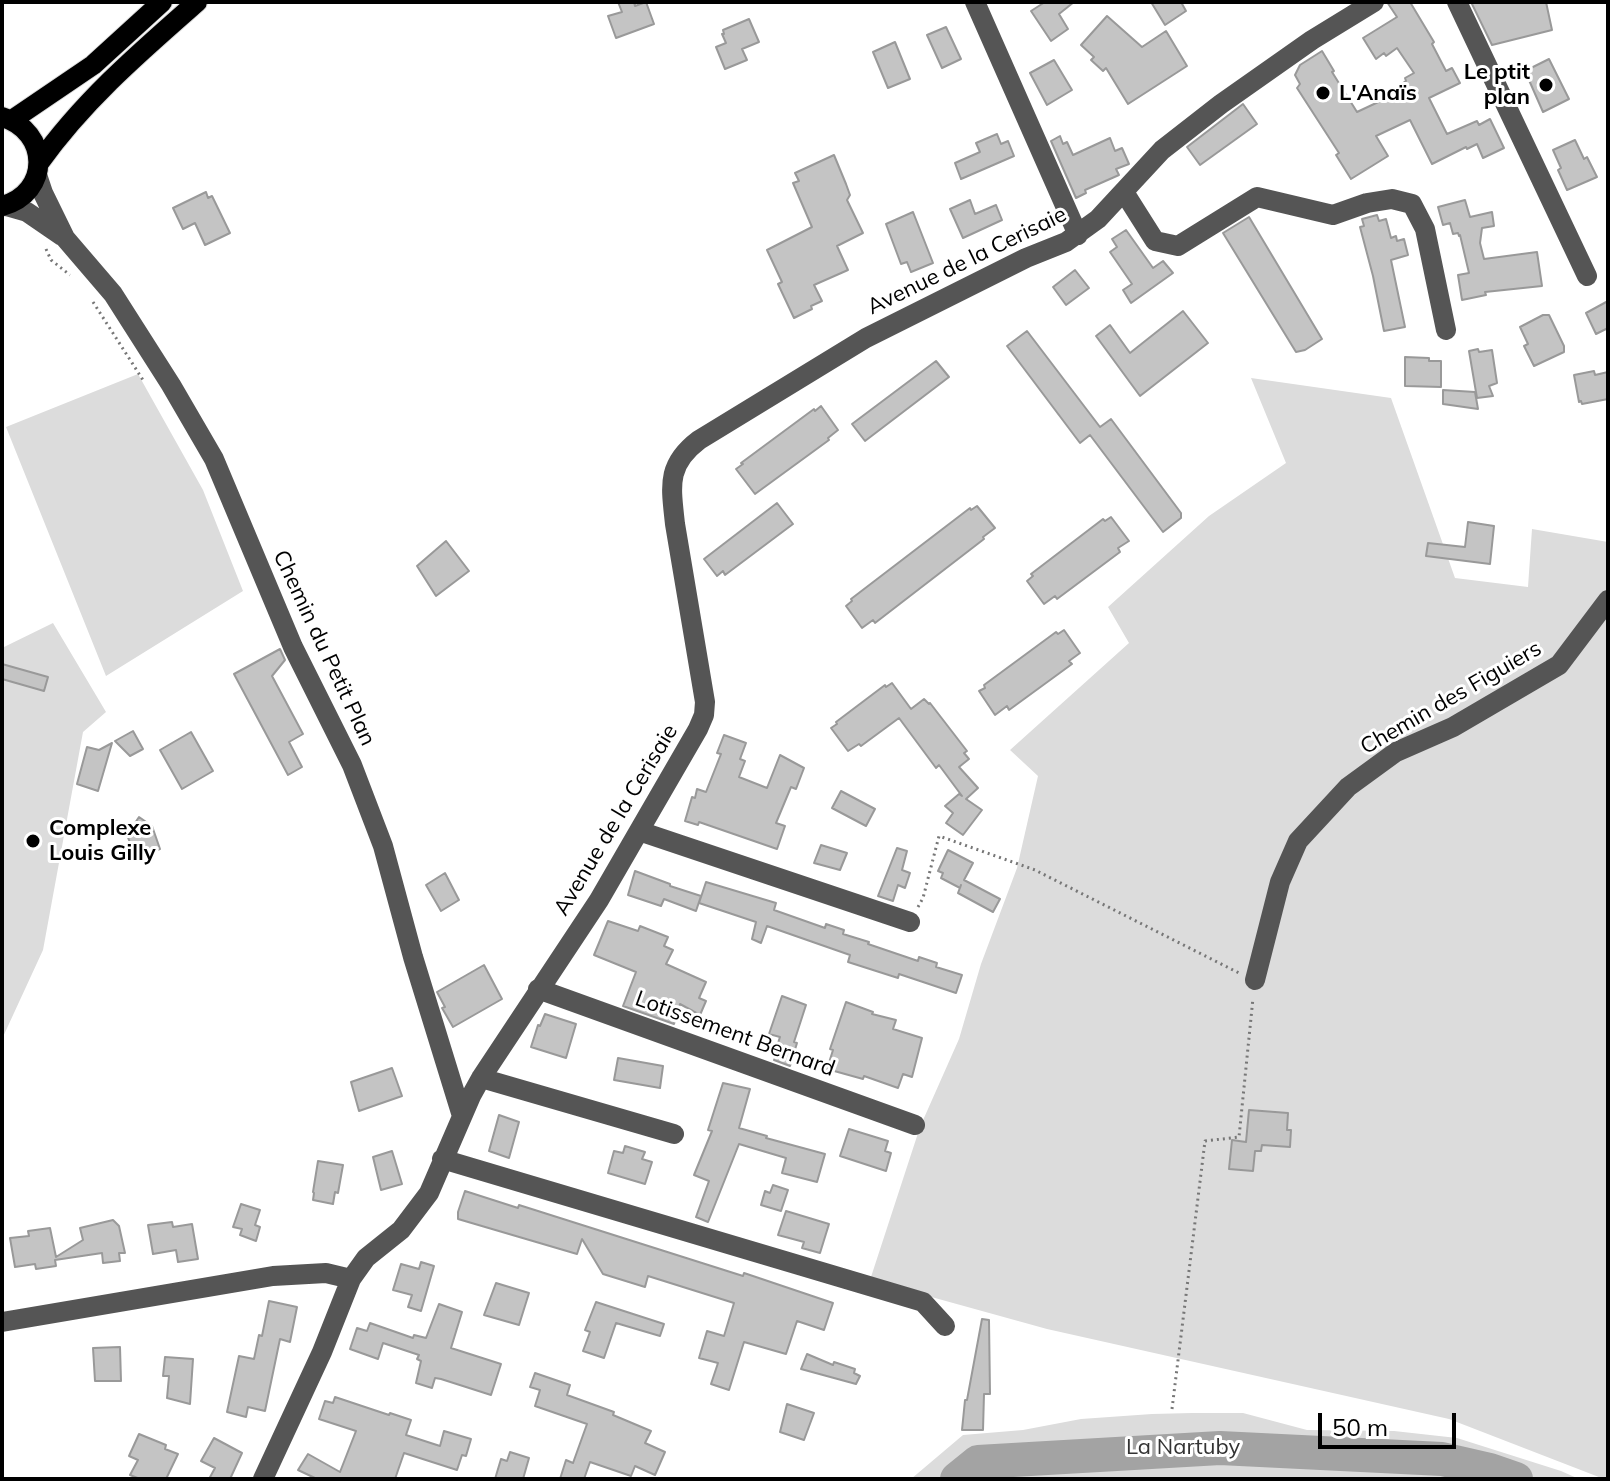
<!DOCTYPE html>
<meta charset="utf-8">
<style>
body{margin:0}
#map{position:relative;width:1610px;height:1481px;overflow:hidden;background:#fff;font-family:Mulish,sans-serif}
canvas{display:block}
.frame{position:absolute;inset:0;border:4px solid #000;pointer-events:none}
.scale{position:absolute;left:1318px;top:1413px;width:138px;height:36px;box-sizing:border-box;border:4px solid #000;border-top:0;padding-left:10px;font-size:24px;line-height:28px;white-space:nowrap;color:#000;-webkit-text-stroke:6px #fff;paint-order:stroke}
</style>
<div id="map">
<canvas width="1610" height="1481"></canvas>
<div class="frame"></div>
<div class="scale">50 m</div>
</div>
<script>
const c = document.querySelector('canvas').getContext('2d');
c.lineJoin = 'round';
function paint(path, color) {
  c.fillStyle = color;
  c.fill(path, 'evenodd');
}
function stroke(path, color, width, dash) {
  c.strokeStyle = color;
  c.lineWidth = width;
  c.lineCap = dash ? 'butt' : 'round';
  c.setLineDash(dash || []);
  c.stroke(path);
}
function drawText(font, color, halo, rows, align = 'center') {
  c.font = font + ' Mulish,sans-serif';
  c.lineWidth = 6;
  c.setLineDash([]);
  c.textBaseline = 'middle';
  c.strokeStyle = halo;
  c.fillStyle = color;
  for (const [text, x, y, turn = 0] of rows) {
    c.save();
    c.translate(x, y);
    c.rotate((+turn || 0) * Math.PI / 180);
    c.textAlign = isNaN(turn) ? turn : align;
    if (halo) c.strokeText(text, 0, 0);
    c.fillText(text, 0, 0);
    c.restore();
  }
}
paint(new Path2D(`
 M138 374 203 490 243 591 106 676 6 427Z
 M1251 378 1391 398 1455 578 1528 587 1532 529 1608 542V1479H1604L1449 1419 1047 1329 870 1280 920 1127 959 1039 981 964 1017 868 1038 776 1010 750 1129 643 1108 607 1209 516 1286 463Z
 M53 623 106 712 83 732 43 950 2 1039V648Z
 M1192 1413H1243L1307 1430 1394 1431 1457 1438 1561 1471 1579 1479H911L963 1435 1023 1430 1081 1419 1152 1414Z`), '#dcdcdc');
stroke(new Path2D(`
 M957 1479 978 1462 1220 1448 1442 1459 1490 1470 1516 1479`), '#a3a3a3', 34);
const building = new Path2D(`
 M618 2H634L635 6 646 2 654 24 616 38 608 16 622 12Z
 M1045 2H1074L1059 14 1068 29 1051 41 1031 11Z
 M1151 2H1181L1186 11 1165 25Z
 M1387 2H1410L1434 42 1432 44 1446 71 1452 68 1460 83 1429 98 1447 134 1477 121 1479 125 1490 119 1504 148 1483 158 1477 144 1467 149 1466 147 1432 164 1410 120 1376 136 1388 156 1351 179 1336 155 1339 153 1297 88 1300 84 1295 75 1300 65 1322 51 1334 71 1332 72 1357 112 1406 89 1403 83 1406 81 1405 78 1414 73 1397 48 1386 56 1384 53 1376 59 1363 38 1397 17Z
 M1471 2H1546L1552 30 1492 45Z
 M1107 16 1142 47 1166 31 1187 66 1128 104 1106 68 1103 71 1091 60 1094 57 1081 45Z
 M749 19 759 42 742 49 747 60 725 69 716 47 726 43 722 34H724L723 30Z
 M946 27 961 59 942 68 927 35Z
 M895 42 910 79 888 88 873 52Z
 M1549 59 1569 99 1543 112 1525 71Z
 M1054 60 1072 90 1047 105 1030 73Z
 M1243 104 1257 124 1200 165 1187 147Z
 M997 134 1001 144 1008 141 1014 156 961 179 955 163 980 152 976 143Z
 M1060 136 1063 144 1067 142 1073 155 1110 138 1115 151 1122 148 1129 164 1116 169 1119 175 1085 190 1086 193 1076 198 1051 141Z
 M1575 140 1584 159 1587 157 1597 177 1567 190 1558 170 1561 168 1553 150Z
 M834 155 846 184 850 195 847 200 863 233 837 246 848 270 814 285 822 301 811 306 812 309 794 318 778 284 782 282 767 250 812 227 793 183 799 181 795 173Z
 M206 192 208 198 212 196 230 233 205 245 195 223 183 229 173 208Z
 M970 200 975 214 996 205 1002 220 963 238 950 209Z
 M1465 200 1470 217 1492 212 1494 226 1482 228 1480 243 1484 259 1537 252 1542 286 1485 292 1486 295 1462 300 1458 275 1469 273 1460 235 1459 236 1458 233 1453 234 1450 223 1443 225 1438 207Z
 M913 212 933 263 911 272 907 262 901 264 886 224Z
 M1377 215 1379 221 1386 219 1391 238 1396 236 1397 241 1404 239 1408 255 1391 260 1405 327 1384 331 1373 276 1360 227 1364 226 1362 219Z
 M1249 217 1322 339 1305 350 1296 352 1223 233Z
 M1126 230 1153 268 1163 261 1173 273 1131 303 1123 290 1132 284 1110 252 1117 247 1112 239Z
 M1075 270 1089 288 1066 305 1053 287Z
 M1608 301V328L1596 334 1586 313Z
 M1183 311 1208 343 1140 396 1096 336 1110 325 1130 353Z
 M1543 315H1549L1564 346V352L1534 366 1524 346 1528 344 1520 327Z
 M1027 331 1100 427 1111 419 1181 513V518L1163 532 1090 435 1080 443 1007 346Z
 M1478 349 1479 352 1492 350 1497 383 1489 386 1493 396 1477 398 1469 351Z
 M1405 357 1429 358V361H1441V387L1405 386Z
 M936 361 949 377 865 441 852 424Z
 M1594 371 1595 375 1608 372V399L1582 404 1581 401 1579 402 1574 375Z
 M1443 390 1475 392 1478 409 1443 404Z
 M821 406 838 430 828 438 829 440 755 494 736 469 743 464 741 463 814 409 815 411Z
 M777 503 793 524 725 575 723 571 717 576 704 559Z
 M977 506 995 528 983 537 984 539 875 623 873 620 862 628 846 606 852 601 851 599 970 508 971 510Z
 M1111 517 1129 541 1118 548 1120 552 1057 599 1055 596 1044 604 1027 581 1033 576 1031 574 1103 519 1105 521Z
 M1468 522 1494 526 1490 564 1426 556 1428 543 1465 547Z
 M446 541 469 571 436 596 417 566Z
 M1064 630 1080 653 1069 661 1072 664 1009 710 1007 706 995 715 979 691 985 688 984 685 1056 632 1058 634Z
 M280 649 285 660 272 676 303 734 289 742 302 767 288 775 234 674Z
 M2 664 48 677 44 691 2 679Z
 M892 683 911 709 924 699 929 704 930 703 967 751 964 753 969 759 959 767 978 788 966 799 982 810 963 835 946 823 953 813 945 806 959 794 962 796 939 765 936 768 899 718 861 746 859 744 848 751 831 728 837 724 836 722 885 685 886 687Z
 M133 731 143 749 130 756 115 741Z
 M191 732 213 771 182 789 160 750Z
 M724 735 746 743 740 759 745 761 739 777 767 788 780 755 804 768 796 789 791 787 776 823 785 826 777 849 699 822 698 825 685 821 692 797 695 798 697 789 706 792 721 754 717 753Z
 M112 743 98 791 77 784 87 747 99 750Z
 M841 791 875 809 866 826 832 808Z
 M139 817 152 826 160 849 136 858 127 835Z
 M821 845 847 853 840 870 814 863Z
 M897 848 907 851 902 870 910 873 905 888 898 885 893 901 878 896Z
 M948 850 973 863 964 880 1000 899 993 912 958 893 961 885 960 888 941 878 943 873 938 871Z
 M635 871 670 884V886L701 896 696 911 664 899 661 906 628 895Z
 M445 873 459 900 441 911 426 885Z
 M706 882 776 903 774 910 825 928 826 924 844 930 843 934 869 942 868 944 918 961 919 957 937 963 936 967 962 975 956 993 899 974 898 978 848 962 850 955 767 926 761 943 752 939 756 922 699 903Z
 M608 921 638 931 640 926 668 937 664 946 673 950 666 964 706 982 699 998 706 1001 700 1015 680 1004 674 1024 623 1006 636 972 594 955Z
 M484 965 502 999 453 1027 442 1008 445 1007 437 992Z
 M782 996 806 1005 794 1042 797 1043 790 1066 774 1060 776 1055H774L780 1037 769 1034Z
 M846 1002 873 1012 872 1014 896 1020 893 1029 922 1038 912 1077 903 1074 898 1088 864 1076 863 1079 827 1069 833 1050 830 1049Z
 M545 1014 576 1024 566 1058 531 1047 538 1025 540 1026Z
 M618 1058 663 1066 660 1088 614 1080Z
 M392 1068 402 1096 359 1111 351 1082Z
 M723 1083 750 1089 739 1128 767 1136 766 1138 825 1154 817 1182 782 1173 786 1158 739 1144 708 1222 696 1217 709 1181 694 1175 712 1131 708 1130Z
 M1249 1110 1288 1113 1287 1130H1291L1290 1147 1262 1145 1261 1151H1255L1253 1171 1229 1169 1232 1140 1246 1142Z
 M499 1115 519 1122 509 1158 489 1151Z
 M849 1129 888 1141 885 1151 891 1153 886 1171 840 1156Z
 M625 1146 645 1152 642 1159 652 1162 645 1184 608 1173 614 1151 623 1153Z
 M392 1151 402 1184 381 1190 373 1157Z
 M318 1161 343 1165 338 1193 335 1192 333 1204 313 1200 314 1193 313 1192Z
 M773 1185 788 1190 781 1211 761 1205 765 1191 770 1193Z
 M465 1191 518 1208 519 1205 743 1276 744 1273 833 1303 824 1330 797 1321 786 1354 744 1342 729 1390 711 1384 718 1363 699 1358 707 1331 724 1336 734 1303 648 1276 645 1287 603 1274 582 1239 577 1254 458 1219V1212Z
 M241 1204 260 1210 255 1225 260 1227 256 1241 240 1235 242 1229 233 1227Z
 M786 1211 829 1224 820 1253 802 1248 804 1242 778 1235Z
 M113 1220 119 1226 125 1253H119L120 1261 103 1263 102 1253 55 1260 56 1266 36 1269 35 1264 15 1267 10 1238 29 1236 28 1231 50 1228 56 1257 83 1240 80 1228Z
 M172 1222 173 1227 192 1224 198 1259 178 1262 176 1250 153 1254 148 1225Z
 M421 1262 434 1266 421 1311 408 1307 412 1295 393 1290 401 1264 419 1269Z
 M496 1283 529 1293 519 1325 484 1315Z
 M269 1301 297 1307 290 1342 280 1339 265 1411 248 1407 246 1417 227 1412 239 1356 254 1359 259 1335 262 1336Z
 M596 1302 664 1324 660 1336 616 1323 604 1358 583 1351 590 1332 585 1330Z
 M439 1304 462 1312 451 1348 501 1364 491 1395 441 1379 435 1378 432 1388 416 1383 421 1361 417 1359 419 1355 383 1343 378 1359 350 1349 357 1328 367 1331 370 1323 413 1338 414 1335 426 1338Z
 M982 1319 989 1320 990 1394H984L983 1430H962L965 1400H967Z
 M120 1347 121 1381H95L93 1348Z
 M807 1354 833 1365 834 1362 855 1369 854 1373 860 1376 856 1384 801 1369Z
 M165 1357 193 1359 190 1404 167 1398 169 1376H163Z
 M535 1373 570 1385 567 1395 614 1412 613 1415 651 1431 645 1443 665 1452 655 1475 635 1466 631 1476 590 1462 584 1479H560L566 1460 573 1463 587 1424 535 1406 540 1390 530 1387Z
 M335 1397 389 1415 390 1413 411 1420 406 1435 440 1446 444 1431 471 1439 466 1456 462 1455 457 1470 404 1453 395 1479H317L298 1470 308 1454 340 1472 356 1431 319 1419 325 1401 333 1403Z
 M787 1404 814 1413 804 1440 780 1432Z
 M139 1434 166 1445 165 1449 178 1454 166 1479H140L130 1475 138 1460 129 1456Z
 M214 1438 242 1453 230 1479H209L215 1468 201 1461Z
 M510 1452 529 1458 523 1479H495L501 1459 507 1461Z`);
paint(building, '#c4c4c4');
stroke(building, '#999', 2);
const major = new Path2D(`
 M2 117C50 131 51 193 2 206
 M12 120 93 65 162 2
 M39 163C83 101 140 52 197 2`);
stroke(major, '#dbdbdb', 22);
stroke(new Path2D(`
 M46 249 51 260 70 275
 M93 302 143 380
 M918 907 923 898 939 836 1035 870 1239 973
 M1172 1409 1205 1141 1239 1137 1253 998`), '#777', 3, [2, 4]);
stroke(new Path2D(`
 M975 2 1078 235
 M1457 2 1587 276
 M37 175 43 193 65 238 113 294 171 385 214 459 293 647 352 765 383 846 413 957 462 1116
 M1124 192 1155 241 1178 246 1257 197 1333 215 1367 203 1392 199 1412 204 1425 229 1446 330
 M6 206 27 212 62 236
 M639 831 910 922
 M1255 980 1280 882 1298 841 1348 787 1396 752 1453 727 1559 665 1608 600
 M538 989 915 1125
 M481 1078 674 1134
 M442 1159 923 1302 945 1326
 M2 1322 273 1276 326 1273 351 1279
 M263 1479 322 1352 351 1279 366 1258 401 1230 429 1193 471 1096 481 1078 599 900 698 729 704 715 705 702 675 524C671 486 666 465 699 440L866 338 1026 258 1066 242 1098 219 1162 150 1221 104 1312 40 1374 2`), '#555', 20);
stroke(major, '#000', 20);
for (const [x, y, r, color] of [
 [1546,85,8,"#000"],
 [1323,93,8,"#000"],
 [33,841,8,"#000"]
]) {
  const dot = new Path2D();
  dot.arc(x, y, r, 0, 2 * Math.PI);
  c.fillStyle = color;
  c.fill(dot);
  stroke(dot, '#fff', 3);
}
drawText('bold 22px', '#000', '#fff', [
 ["Le ptit",1530,72,"right"],
 ["plan",1530,97,"right"],
 ["L'Anaïs",1339,93],
 ["Complexe",49,828],
 ["Louis Gilly",49,853]
], 'left');
drawText('22px', '#000', '#fff', [
 ["Avenue de la Cerisaie",967,261,-26],
 ["Chemin du Petit Plan",324,648,65],
 ["Chemin des Figuiers",1451,698,-30],
 ["Avenue de la Cerisaie",616,820,-59],
 ["Lotissement Bernard",735,1034,20]
]);
drawText('22px', '#333', '#fff', [
 ["La Nartuby",1183,1447]
]);
</script>
